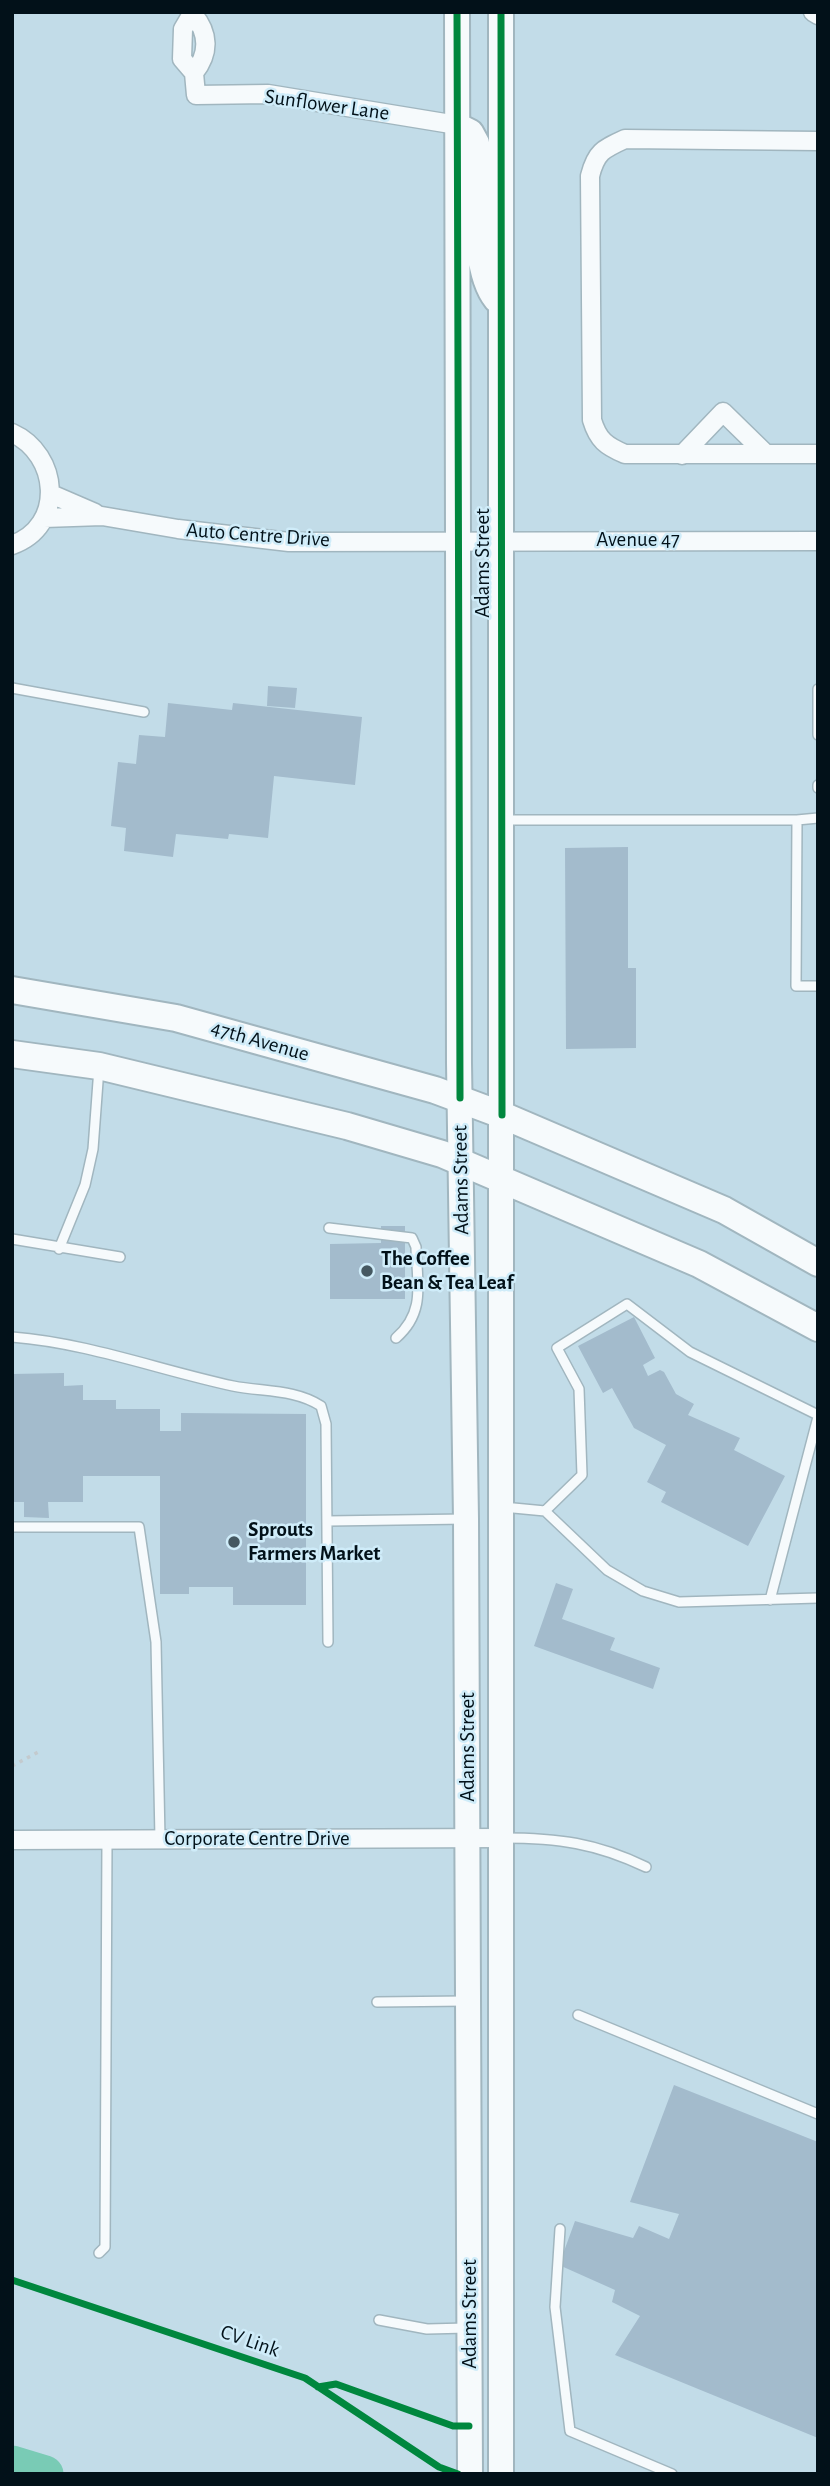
<!DOCTYPE html>
<style>
body{margin:0}
#map{position:relative;width:830px;height:2486px;overflow:hidden;background:#c2dce8;font-family:"Alegreya Sans",sans-serif}
canvas{display:block}
.frame{position:absolute;inset:0;border:14px solid #021119;pointer-events:none}
</style>
<div id="map">
<canvas width="830" height="2486"></canvas>
<div class="frame"></div>
</div>
<script>
const c = document.querySelector('canvas').getContext('2d');
c.lineJoin = 'round';
function stroke(path, color, width, dash) {
  c.strokeStyle = color;
  c.lineWidth = width;
  c.lineCap = dash ? 'butt' : 'round';
  c.setLineDash(dash || []);
  c.stroke(path);
}
function paint(path, color) {
  c.fillStyle = color;
  c.fill(path, 'evenodd');
}
function drawText(font, color, halo, rows, align = 'center') {
  c.font = font + ' "Alegreya Sans",sans-serif';
  c.lineWidth = 5;
  c.setLineDash([]);
  c.textBaseline = 'middle';
  c.strokeStyle = halo;
  c.fillStyle = color;
  for (const [text, x, y, turn = 0] of rows) {
    c.save();
    c.translate(x, y);
    c.rotate((+turn || 0) * Math.PI / 180);
    c.textAlign = isNaN(turn) ? turn : align;
    if (halo) c.strokeText(text, 0, 0);
    c.fillText(text, 0, 0);
    c.restore();
  }
}
stroke(new Path2D(`
 M12 2464 45 2474`), '#79cbb5', 37);
paint(new Path2D(`
 M268 686 297 688 295 708 267 706Z
 M168 703 232 710 233 703 362 717 355 785 274 776 268 838 229 834 228 839 176 834 173 857 124 851 126 828 111 826 118 762 136 764 139 735 165 737Z
 M628 847V968H636V1048L566 1049 565 848Z
 M381 1226H405V1299H330V1244L381 1243Z
 M634 1317 655 1358 643 1365 648 1376 660 1370 664 1372 676 1394 694 1404 688 1415 740 1438 734 1450 785 1476 748 1546 661 1502 666 1492 647 1482 666 1445 634 1428 612 1388 603 1393 578 1346Z
 M64 1373V1386L83 1385V1400H116V1409H160V1431H181V1413L306 1414V1605H233V1587H189V1594H160V1476H83V1502H48L49 1518 24 1517V1502H12V1374Z
 M556 1583 573 1589 562 1619 615 1638 610 1650 660 1668 653 1689 534 1646Z
 M674 2085 818 2142V2438L615 2355 640 2316 612 2302 615 2290 559 2265 575 2221 633 2238 639 2226 669 2239 679 2214 630 2202Z`), '#a3bbcc');
const lane = new Path2D(`
 M12 688 144 712
 M818 689V735
 M818 785V788
 M818 818 797 820 796 986H818
 M503 820H797
 M329 1228 412 1238 416 1247C417 1283 426 1312 396 1338
 M12 1239 120 1257
 M59 1249 85 1185 93 1149 99 1068
 M12 1337C88 1343 159 1370 233 1386 263 1392 295 1389 321 1406L326 1424 328 1642
 M503 1507 545 1511 607 1570 643 1591 679 1602 818 1598
 M545 1511 582 1475 579 1389 557 1348 627 1304 690 1352 818 1415
 M328 1521 466 1519
 M12 1527H139L156 1642 160 1839
 M770 1600 818 1417
 M503 1838C558 1838 596 1843 646 1867
 M377 2002 466 2001
 M578 2015 818 2114
 M560 2229 555 2307 570 2431 672 2474
 M99 2253 105 2247 107 1840
 M379 2320 427 2329 467 2328`);
const street = new Path2D(`
 M193 12 183 29 182 59 194 73 196 95 268 94 457 125
 M813 12 818 15
 M193 14C209 33 210 53 194 73
 M818 141 625 139C603 149 596 152 590 176L592 420C598 440 606 446 625 454H818
 M12 433C59 454 66 526 12 545
 M682 455 723 412 765 453
 M51 494 95 513
 M44 518 102 516 178 529 289 542 818 541
 M12 1840 501 1838`);
const secondary = new Path2D(`
 M457 12 459 1063 466 1519 470 2474
 M501 12V2474
 M457 125 471 132 477 143C482 187 468 264 496 300`);
const primary = new Path2D(`
 M12 990 176 1018 435 1090 502 1115 724 1210 818 1263
 M12 1054 99 1066 347 1126 442 1154 699 1264 818 1328`);
stroke(lane, '#a1b6bf', 12);
stroke(street, '#a1b6bf', 21);
stroke(secondary, '#a1b6bf', 28);
stroke(primary, '#a1b6bf', 30);
stroke(new Path2D(`
 M12 1766 42 1750`), '#c3cace', 3.5, [3.5, 5]);
stroke(lane, '#f6fafc', 9);
stroke(street, '#f6fafc', 18);
stroke(secondary, '#f6fafc', 24);
stroke(primary, '#f6fafc', 26);
stroke(new Path2D(`
 M457 12 460 1098
 M501 12 502 1115
 M12 2280 305 2378 439 2467 458 2474
 M318 2387 336 2384 453 2426H469`), '#00873e', 7);
for (const [x, y, r, color] of [
 [367,1271,7,"#455861"],
 [234,1542,7,"#455861"]
]) {
  const dot = new Path2D();
  dot.arc(x, y, r, 0, 2 * Math.PI);
  c.fillStyle = color;
  c.fill(dot);
  stroke(dot, '#cfecf9', 2.5);
}
drawText('21px', '#021119', '#cfecf9', [
 ["Sunflower Lane",327,105,8],
 ["Auto Centre Drive",258,535,4],
 ["Avenue 47",638,540],
 ["Adams Street",483,563,-90],
 ["47th Avenue",260,1041,16],
 ["Adams Street",461,1180,-91],
 ["Adams Street",468,1747,-90],
 ["Corporate Centre Drive",257,1839],
 ["Adams Street",470,2314,-90],
 ["CV Link",250,2341,19]
]);
drawText('bold 21px', '#021119', '#cfecf9', [
 ["The Coffee",381,1259],
 ["Bean & Tea Leaf",381,1283],
 ["Sprouts",248,1530],
 ["Farmers Market",248,1554]
], 'left');
</script>
